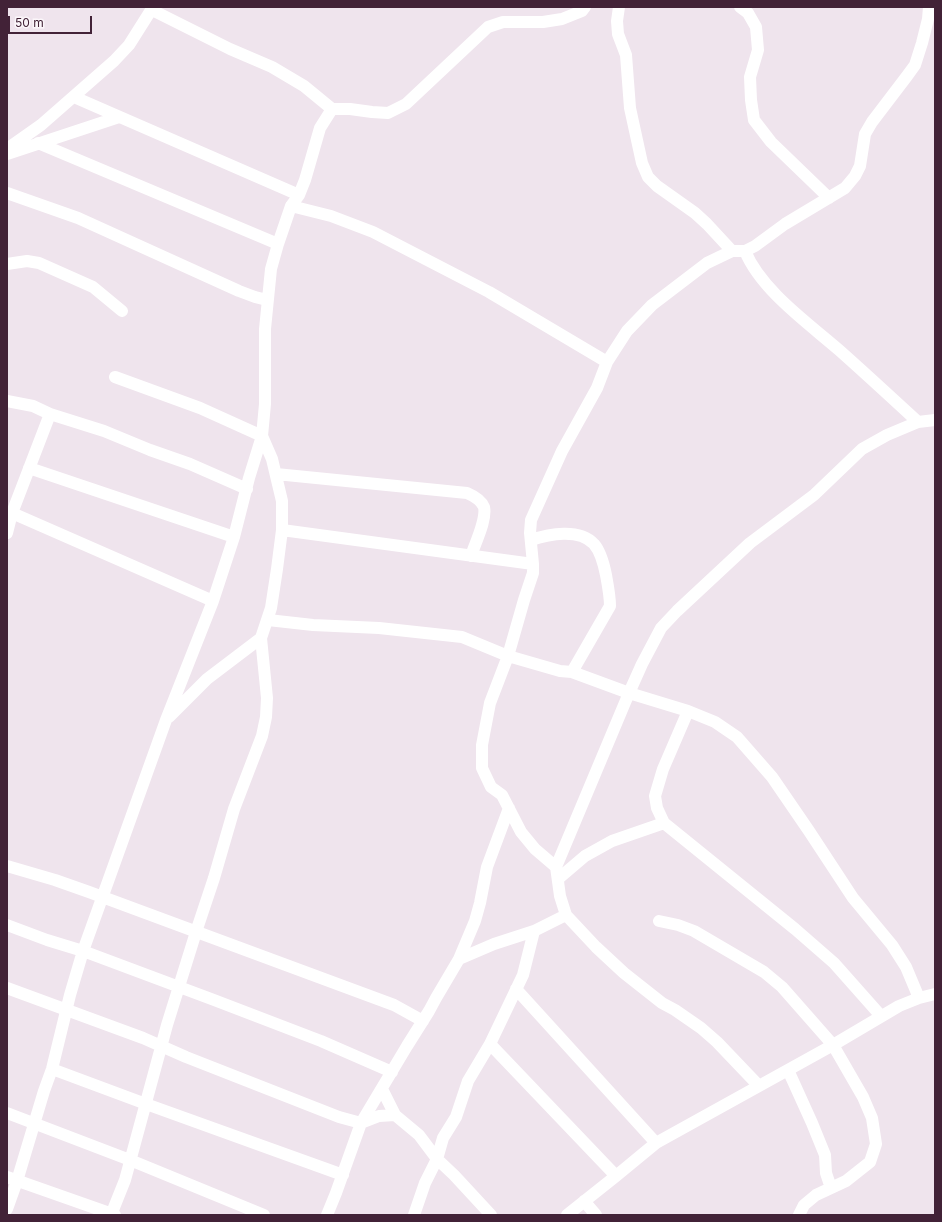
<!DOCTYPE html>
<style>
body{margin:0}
#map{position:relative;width:942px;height:1222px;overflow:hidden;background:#efe4ed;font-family:Inter,sans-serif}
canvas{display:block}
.frame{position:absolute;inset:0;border:8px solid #422237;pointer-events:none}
.scale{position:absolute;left:8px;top:16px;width:84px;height:18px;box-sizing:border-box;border:2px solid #422237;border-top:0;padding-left:5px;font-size:12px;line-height:14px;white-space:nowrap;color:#422237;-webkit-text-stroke:3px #fbf6fa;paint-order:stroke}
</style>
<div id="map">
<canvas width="942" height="1222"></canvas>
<div class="frame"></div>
<div class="scale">50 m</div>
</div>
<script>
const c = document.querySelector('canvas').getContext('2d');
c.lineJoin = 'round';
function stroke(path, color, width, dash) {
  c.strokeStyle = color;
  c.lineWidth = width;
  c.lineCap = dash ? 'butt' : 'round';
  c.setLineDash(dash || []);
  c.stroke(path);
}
stroke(new Path2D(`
 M619 7 617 21 618 34 626 55 630 108 642 163 648 177 657 186 695 213 707 224 732 251
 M740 7 748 13 756 27 758 50 750 77 751 100 754 120 771 142 829 198
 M152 10 230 49 272 67 304 86 332 109H350L372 112 388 113 406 104 488 27 503 22H543L562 19 582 11 585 7
 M74 97 299 195
 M38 143 278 244
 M7 149 41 125 114 61 129 45 153 7
 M7 154 119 117
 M7 193 78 218 239 291 255 297 267 300
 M291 206 331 216 373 232 489 292 607 362
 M745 251C761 290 808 323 839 350 866 374 892 398 918 422
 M7 264 27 261 39 263 93 287 122 311
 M7 401 33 406 50 414 104 431 150 450 190 464 247 489
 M29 468 234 537
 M276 474 467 493C474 496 481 500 484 507 487 520 475 543 471 556
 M12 513 213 601
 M282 530 533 564
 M7 533 12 513 50 414
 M531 540C549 534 579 528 594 544 601 552 604 565 606 575 608 586 610 596 610 606L572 672
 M268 620 313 625 379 628 462 637 508 656 560 671 572 672 629 693 688 711 715 722 737 737 772 777 809 831 853 898 892 945 906 967 919 998
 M169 717 207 679 261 638
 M664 823 657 808 655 796 663 769 688 711
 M7 866 55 880 89 892 394 1005 423 1021
 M556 867 535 849 521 832 502 795 491 787 482 768V745L490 703 508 656 524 600 533 573V564L530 533 531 520 562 451 597 388 607 362 627 331 652 305 707 263 732 251H745L755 246 785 224 845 188 855 176 860 166 865 134 872 122 907 76 915 65 922 43 928 19 929 7
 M558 879 585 856 612 841 664 823 795 929 834 963 881 1016
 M659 921 678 925 694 931 764 972 782 987 833 1045 863 1097 872 1118 876 1144 870 1162 846 1181 816 1195 804 1205 799 1215
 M7 925 47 940 83 951 214 1000 321 1041 392 1072
 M459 959 475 921 480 903 487 867 509 808
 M7 988 143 1038 186 1057 339 1117 361 1123 379 1116 395 1115 419 1135 437 1159 454 1175 491 1215
 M516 989 656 1143
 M490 1044 616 1176
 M52 1069 146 1104 343 1175
 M788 1070 812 1123 825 1155 826 1173 831 1188
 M759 1086 717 1042 701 1028 675 1010 662 1003 624 973 596 947 566 915 560 896 556 867 629 693 642 664 661 628 677 611 750 543 814 495 862 449 887 435 918 422 935 420
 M382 1089 395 1115
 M7 1113 130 1160 264 1215
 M7 1177 115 1215
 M584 1201 596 1215
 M7 1209 17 1181 44 1091 52 1069 70 995 83 951 166 720 213 601 234 537 249 478 262 436 265 404V329L271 269 278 244 291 206 299 195 305 180 320 128 332 109
 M111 1215 125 1180 167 1025 196 932 214 878 234 809 262 736 266 717 267 698 261 638 271 608 277 569 282 530V501L272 459 262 436 200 408 115 377
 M327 1215 336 1193 361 1123 407 1046 429 1011 436 998 459 959 494 944 534 931 566 915
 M414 1215 425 1183 437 1159 443 1138 456 1117 468 1081 490 1044 523 975 534 931
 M567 1215 616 1176 656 1143 833 1045 899 1006 919 998 935 994`), '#fff', 12);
</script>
